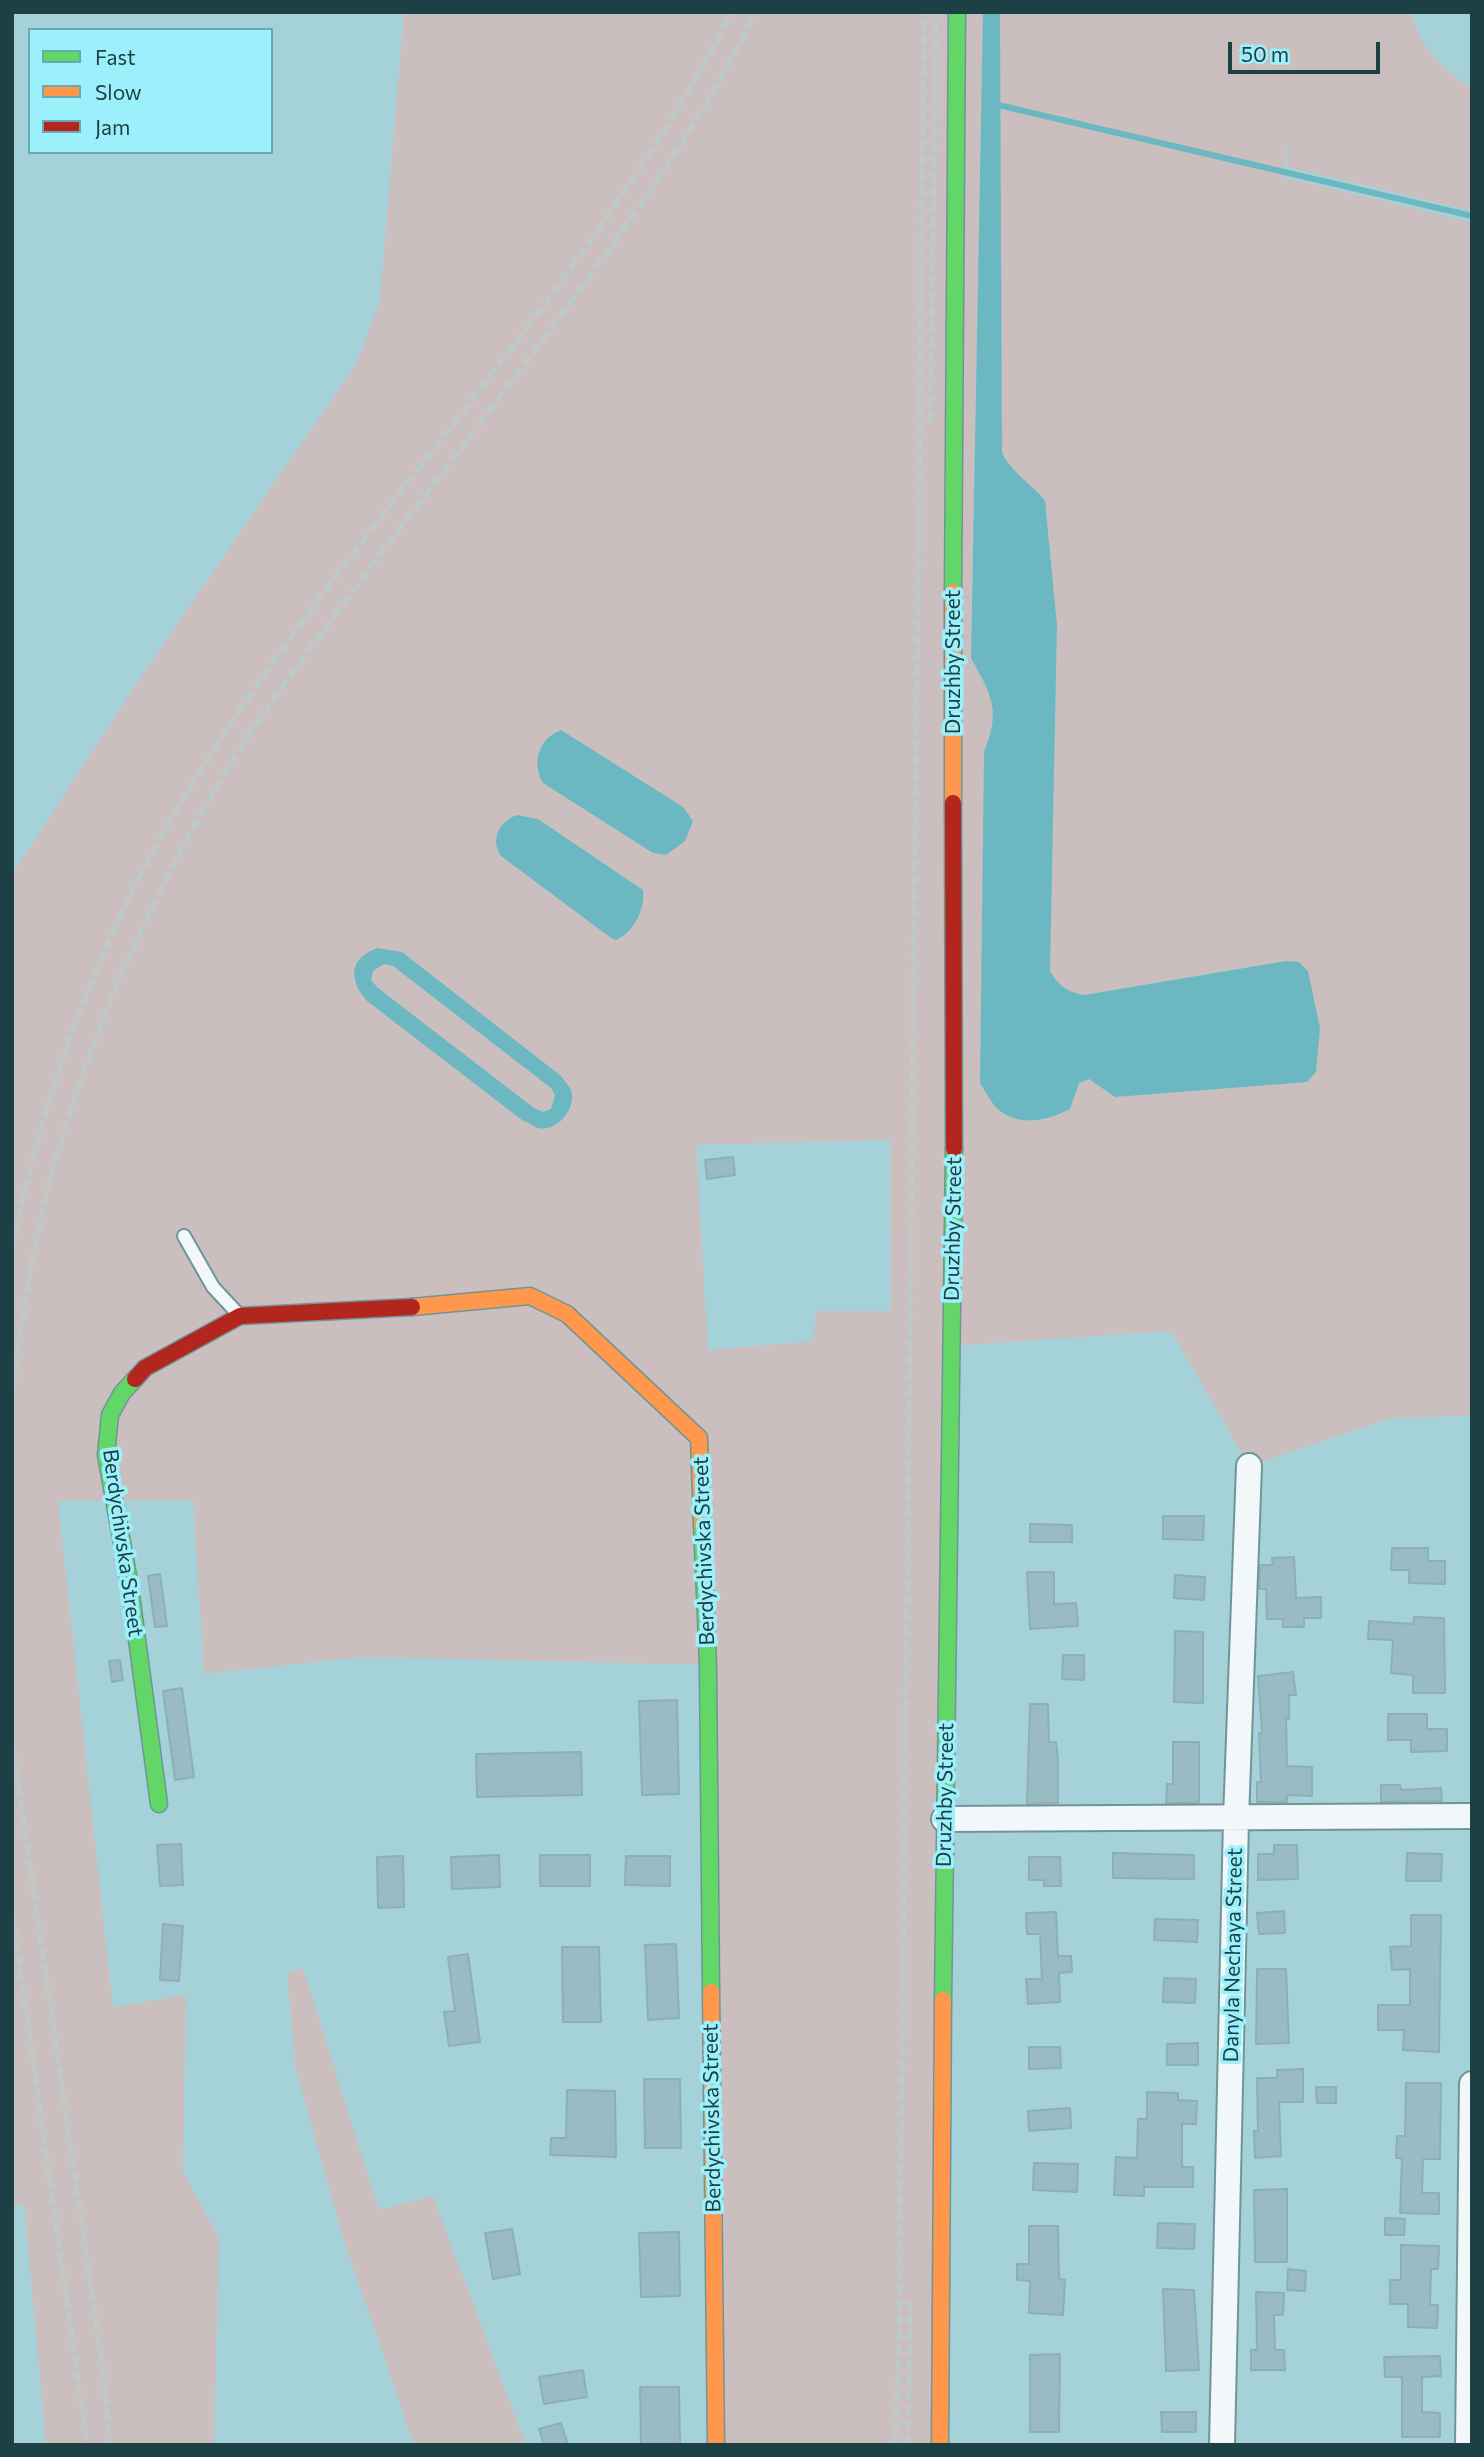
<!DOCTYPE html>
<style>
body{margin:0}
#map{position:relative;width:1484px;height:2457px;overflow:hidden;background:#a5d2d8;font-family:Commissioner,sans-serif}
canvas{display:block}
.frame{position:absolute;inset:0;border:14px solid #1d4045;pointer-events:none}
.legend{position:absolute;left:28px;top:28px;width:245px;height:126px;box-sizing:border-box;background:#9cf0fb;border:2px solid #69aab2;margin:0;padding:9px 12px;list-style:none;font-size:21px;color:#1d4045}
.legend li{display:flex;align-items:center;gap:14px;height:35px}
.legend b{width:35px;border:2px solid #69aab2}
.scale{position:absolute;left:1228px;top:42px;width:152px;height:32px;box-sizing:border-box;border:4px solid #1d4045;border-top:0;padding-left:9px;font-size:21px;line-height:24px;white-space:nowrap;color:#1d4045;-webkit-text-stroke:5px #9cf0fb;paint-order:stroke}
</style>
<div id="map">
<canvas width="1484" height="2457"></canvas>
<div class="frame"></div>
<ul class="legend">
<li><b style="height:9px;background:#63d668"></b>Fast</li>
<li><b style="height:9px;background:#ff974d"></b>Slow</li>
<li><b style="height:9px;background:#b3261e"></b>Jam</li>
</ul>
<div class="scale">50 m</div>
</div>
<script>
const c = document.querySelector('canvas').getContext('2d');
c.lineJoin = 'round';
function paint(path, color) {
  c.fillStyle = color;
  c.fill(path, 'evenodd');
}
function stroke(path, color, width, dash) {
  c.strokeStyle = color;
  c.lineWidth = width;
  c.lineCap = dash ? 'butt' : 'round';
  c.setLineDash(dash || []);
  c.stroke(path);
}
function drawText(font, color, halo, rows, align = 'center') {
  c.font = font + ' Commissioner,sans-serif';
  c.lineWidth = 7;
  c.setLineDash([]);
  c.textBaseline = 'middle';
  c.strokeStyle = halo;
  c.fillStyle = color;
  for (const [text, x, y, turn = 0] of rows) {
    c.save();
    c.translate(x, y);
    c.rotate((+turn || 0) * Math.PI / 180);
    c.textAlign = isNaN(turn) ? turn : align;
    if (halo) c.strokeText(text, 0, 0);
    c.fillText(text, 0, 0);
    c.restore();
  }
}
paint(new Path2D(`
 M404 12H983L971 658C992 696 1001 710 984 752L1031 1121 1044 1120 1070 1109 1079 1083 1089 1079 1115 1097 1307 1082 1286 961 1084 995C1067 992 1059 986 1050 971L1057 625 1045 501C1033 484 1010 472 1002 452L1000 12H1412C1419 49 1444 67 1472 89V211L1287 167 1288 137 1282 177 1472 222V1416L1391 1418 1249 1466 1171 1331 951 1346 940 2445H716L708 1665 362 1657 204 1674 193 1500 58 1501 113 2007 186 1995 183 2171 219 2238 214 2445H46L24 2205 12 2207V875L134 687 356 364 380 300ZM890 1140 891 1311H816L813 1341 708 1350 696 1145Z
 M303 1968 379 2210 433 2196 526 2445H414L342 2235 296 2070 287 1973Z`), '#cabfbe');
paint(new Path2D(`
 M983 12H1000L1002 452C1010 472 1033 484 1045 501L1057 625 1050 971C1059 986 1067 992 1084 995L1286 961 1299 962 1308 971 1320 1028 1316 1072 1307 1082 1115 1097 1089 1079 1079 1083 1070 1109C1049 1120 1021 1127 1000 1111 992 1105 986 1092 980 1083L984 752C1001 710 992 696 971 658Z
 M561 730 683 807 693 821 685 841 666 855 653 853 543 783C531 763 539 738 561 730Z
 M517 815 538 819 643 890C646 908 633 933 616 940L611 938 501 856C490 840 499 821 517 815Z
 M377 948 402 952 561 1076C566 1083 572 1088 572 1096 573 1113 555 1132 538 1128 533 1126 527 1122 522 1120L367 1001C349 980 348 959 377 948ZM384 964 393 966 551 1088 555 1095 551 1109 543 1112 534 1108 378 988 371 980 373 971Z`), '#6cb8c2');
stroke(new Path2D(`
 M994 104 1472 216`), '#6cb8c2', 6);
const building = new Path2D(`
 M733 1157 735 1175 707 1179 705 1160Z
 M1163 1516H1204L1203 1540 1163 1539Z
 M1030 1524 1072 1525V1542H1030Z
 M1392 1548H1428V1561H1445V1584L1409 1583V1570H1391Z
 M1294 1557 1296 1598 1321 1597V1618H1304V1627H1283V1619H1267L1266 1589H1259L1260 1565H1273L1272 1558Z
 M1027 1572H1054V1604L1076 1603 1078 1626 1030 1629Z
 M160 1574 167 1626 155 1627 148 1576Z
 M1175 1575 1205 1577 1204 1600 1174 1598Z
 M1414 1617 1444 1618 1445 1693H1413V1675L1391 1673 1393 1640 1368 1639 1369 1621 1413 1624Z
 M1175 1631 1203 1632V1703L1174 1702Z
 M1063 1655H1084V1680L1062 1679Z
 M120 1660 123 1680 112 1682 109 1661Z
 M1293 1672 1296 1695H1289V1719L1286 1718 1287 1766 1312 1767V1796L1287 1795V1802H1257V1782H1261L1259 1733H1262L1258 1676Z
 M182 1688 194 1777 175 1780 163 1691Z
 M677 1700 679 1794 642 1795 639 1701Z
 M1030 1704H1048L1049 1742H1056L1058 1760V1803L1027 1804Z
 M1388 1714H1427V1729H1447V1751L1411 1752V1740H1388Z
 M1173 1742H1199V1803H1166L1167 1784H1173Z
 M581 1752 582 1795 477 1797 476 1754Z
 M1381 1785H1400L1401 1790 1441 1788 1442 1801 1381 1802Z
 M181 1844 183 1885 160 1886 157 1845Z
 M1274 1845H1297L1298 1879 1258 1880V1854H1274Z
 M1113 1853 1194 1855V1879L1113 1878Z
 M1407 1853 1442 1854 1441 1881H1406Z
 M499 1855 500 1887 452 1889 451 1857Z
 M540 1855H590V1886H540Z
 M403 1856 404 1907 378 1908 377 1857Z
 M626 1856H670V1886L625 1885Z
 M1029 1857H1060L1061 1886H1044V1880H1029Z
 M1284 1911 1285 1933 1259 1934 1257 1913Z
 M1056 1912 1058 1956H1071L1072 1972 1059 1973 1060 2002 1028 2004 1026 1979H1042L1040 1934H1027L1026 1913Z
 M1411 1915H1441L1439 2052 1403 2050 1404 2030H1378V2005H1410V1969L1392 1970 1390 1947 1411 1946Z
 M1155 1919 1198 1920 1197 1942 1154 1940Z
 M163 1924 183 1926 179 1981 160 1980Z
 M676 1944 679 2018 648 2020 645 1945Z
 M562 1947H599L601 2022H563Z
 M468 1954 480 2042 449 2046 444 2012 455 2011 448 1957Z
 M1257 1969H1286L1289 2043 1256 2044Z
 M1164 1978 1196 1979 1195 2003 1163 2002Z
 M1198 2043V2065H1167V2044Z
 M1029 2047H1060L1061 2068 1029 2069Z
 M1303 2069V2102H1279L1281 2156 1255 2158 1254 2131H1258L1257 2078H1277V2070Z
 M644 2079H680L681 2148H645Z
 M1406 2083H1441L1440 2159H1423L1422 2193H1439V2214L1400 2213 1402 2158H1396L1397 2136H1405Z
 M1316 2087H1336V2103H1317Z
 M567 2090 615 2091 616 2157 550 2155 551 2138H566Z
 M1147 2092 1178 2093V2100L1197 2101 1196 2124H1182V2167H1193V2187H1144V2196L1114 2195 1116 2157 1137 2158 1138 2119H1147Z
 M1070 2108 1071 2128 1029 2131 1028 2111Z
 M1034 2163 1078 2164 1077 2192 1033 2190Z
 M1287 2189V2262H1255L1254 2190Z
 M1385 2218 1405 2219 1404 2235H1385Z
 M1158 2223 1195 2224 1194 2249 1157 2248Z
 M1029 2226H1058L1059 2279 1065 2280 1063 2315 1029 2313 1030 2281 1017 2280V2264H1029Z
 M512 2229 520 2274 493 2279 485 2233Z
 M679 2232 680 2296 641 2297 639 2233Z
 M1401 2245 1439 2246 1438 2269H1431L1430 2305H1438L1437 2328 1408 2327V2304H1390V2280H1401Z
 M1288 2269 1306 2271 1305 2291 1287 2290Z
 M1163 2289 1194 2290 1199 2370 1166 2371Z
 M1256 2292 1284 2293 1283 2315H1274L1275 2350H1284L1285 2370H1251V2350H1257Z
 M1060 2354 1059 2432H1030V2355Z
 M1440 2356 1441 2376 1422 2377V2412L1440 2413V2437H1402V2377H1385L1384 2357Z
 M583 2370 587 2397 544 2404 539 2377Z
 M640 2387H679L680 2445H641Z
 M1161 2412H1196V2432H1162Z
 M561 2423 568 2445H544L539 2429Z`);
paint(building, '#99bbc4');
stroke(building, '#8dafb7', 2);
const lane = new Path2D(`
 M184 1236 213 1287 240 1316`);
const street = new Path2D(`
 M944 1819 1472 1816
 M1222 2445 1236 1819 1249 1466
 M1468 2445 1472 2084`);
const fast = new Path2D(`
 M953 592 957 12
 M135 1379 122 1393 110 1415 106 1455 130 1587 159 1804
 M702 1524 708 1665 711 1992
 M943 2000 954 1149`);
const slow = new Path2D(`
 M953 592V803
 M412 1307 530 1296 567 1314 699 1438 702 1524
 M711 1992 716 2445
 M940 2445 943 2000`);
const jam = new Path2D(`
 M953 803 954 1149
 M135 1379 145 1368 240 1316 412 1307`);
stroke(lane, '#709599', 16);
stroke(street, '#709599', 28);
stroke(fast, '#709599', 19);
stroke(slow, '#709599', 19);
stroke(jam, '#709599', 19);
stroke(lane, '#f2f8f9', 12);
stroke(street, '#f2f8f9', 24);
stroke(fast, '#63d668', 16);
stroke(slow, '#ff974d', 16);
stroke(jam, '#b3261e', 16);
stroke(new Path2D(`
 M930 422 936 12
 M12 1248C45 1085 104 926 192 784 357 516 587 293 732 12
 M12 1396C22 1314 35 1231 58 1152 101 1000 182 828 274 699 359 579 450 464 538 346 618 239 696 133 756 12
 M12 1741 103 2370 110 2445
 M12 1911 87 2445
 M895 2445 899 2348 924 12
 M908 2445 910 2301`), '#bccacb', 5, [10, 5]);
drawText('21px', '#1d4045', '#9cf0fb', [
 ["Druzhby Street",953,662,-90],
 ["Druzhby Street",953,1229,-89],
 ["Berdychivska Street",123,1543,82],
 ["Berdychivska Street",704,1551,-92],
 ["Druzhby Street",945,1795,-89],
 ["Danyla Nechaya Street",1233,1955,-89],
 ["Berdychivska Street",712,2118,-91]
]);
</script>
